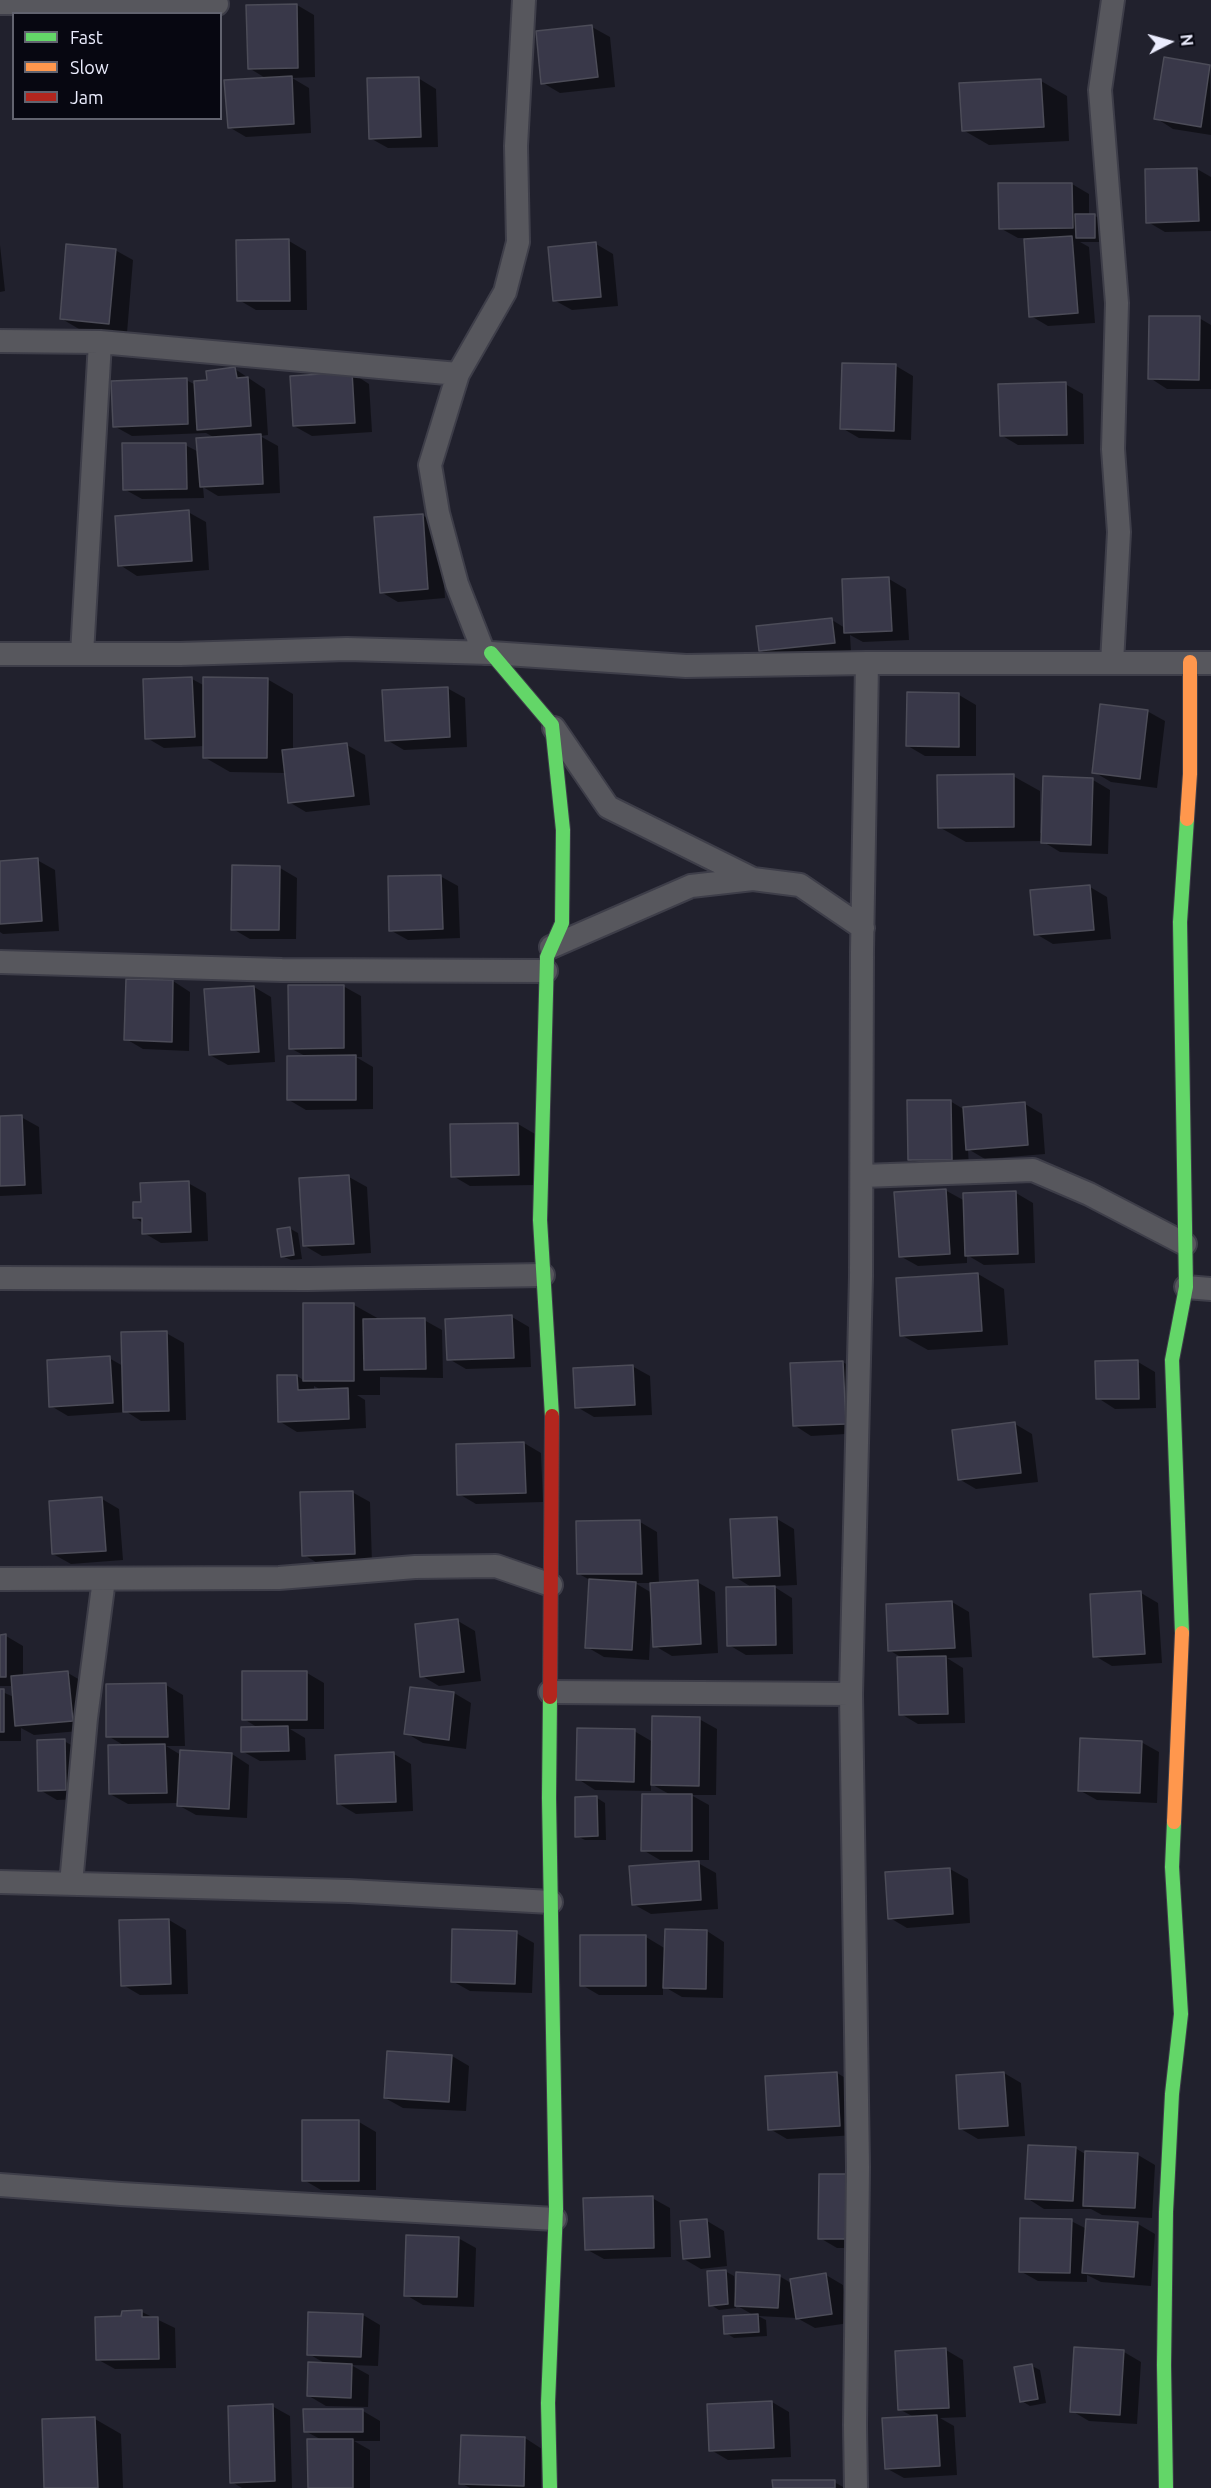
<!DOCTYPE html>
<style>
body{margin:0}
#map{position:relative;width:1211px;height:2488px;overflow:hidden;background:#21212d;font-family:Ubuntu,sans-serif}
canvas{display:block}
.legend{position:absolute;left:12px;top:12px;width:210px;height:108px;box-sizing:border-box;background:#070711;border:2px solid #62636f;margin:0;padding:8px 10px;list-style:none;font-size:18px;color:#ebecfd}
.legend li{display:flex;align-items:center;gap:12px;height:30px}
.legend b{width:30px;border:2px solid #62636f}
.north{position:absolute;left:1139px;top:12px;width:60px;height:60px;-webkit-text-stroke:4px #070711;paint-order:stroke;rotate:84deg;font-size:16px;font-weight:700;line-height:24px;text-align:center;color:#ebecfd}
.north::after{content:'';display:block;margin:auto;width:21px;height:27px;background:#ebecfd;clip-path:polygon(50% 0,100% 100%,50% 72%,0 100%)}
</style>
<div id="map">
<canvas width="1211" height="2488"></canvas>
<ul class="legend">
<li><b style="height:8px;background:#63d668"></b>Fast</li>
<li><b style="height:8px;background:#ff974d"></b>Slow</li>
<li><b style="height:8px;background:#b3261e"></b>Jam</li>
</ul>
<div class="north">N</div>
</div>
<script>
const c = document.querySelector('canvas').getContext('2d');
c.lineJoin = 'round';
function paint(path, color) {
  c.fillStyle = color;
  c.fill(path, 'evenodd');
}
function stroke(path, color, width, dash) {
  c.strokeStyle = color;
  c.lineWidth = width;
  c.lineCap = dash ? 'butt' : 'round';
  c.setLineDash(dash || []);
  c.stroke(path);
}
paint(new Path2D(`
 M297 5 314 15 315 77 292 78 309 88 311 133 246 137 229 127 267 79 249 68Z
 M592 27 610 37 615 87 560 93 543 83Z
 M1210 66 1211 135 1173 129 1156 118Z
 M418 78 436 89 438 147 388 148 370 138Z
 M1041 81 1067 96 1069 141 989 145 963 130Z
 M1197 169 1211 177V231L1165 232 1148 222Z
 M1072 184 1089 194V216H1095L1103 220V242H1080L1089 247 1095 323 1048 326 1031 316 1025 238H1018L1000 228Z
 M289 241 306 251 307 310H256L239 300Z
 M596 244 613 254 618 306 572 310 554 300Z
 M0 245 5 291 0 292Z
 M115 250 133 260 127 333 79 329 62 319Z
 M1199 318 1211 325V389H1167L1150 378Z
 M896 366 913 376 911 440 859 438 842 428Z
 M235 369 265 389 268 435 260 436 278 446 280 493 218 496 203 487 204 498 142 499 124 489 185 445 199 452 215 438 206 433 132 436 114 426 186 380 196 385Z
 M352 373 369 384 372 432 312 436 294 426Z
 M1065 384 1083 394 1084 444 1018 445 1001 435Z
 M188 512 206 522 209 570 137 576 120 565Z
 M422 515 440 525 445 598 398 602 381 592Z
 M889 579 906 589 909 640 863 642 850 635 851 652 778 660 760 650 832 620 845 628Z
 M192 679 205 686 267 679 293 694V750L347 745 365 755 370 805 306 812 289 802 286 773 230 772 204 757V746L164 748 147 738 144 680Z
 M447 688 465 698 467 747 404 750 387 740Z
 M959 695 976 705V756H925L908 746Z
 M1147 711 1165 721 1157 788 1111 782 1094 772Z
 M1013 776 1040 791V833H1043L1093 780 1110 790 1108 854 1060 852 1042 841 966 842 939 827Z
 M37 860 55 870 59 931 3 934 0 932V862Z
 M280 868 297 878 296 939H250L233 929Z
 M440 876 458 886 460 938 408 940 390 930Z
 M1090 887 1107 897 1111 939 1053 944 1036 934Z
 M127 980 173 981 190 992 189 1051 143 1049 126 1039Z
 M343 986 361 996 362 1057H356L373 1067V1109L306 1110 289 1100 307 1057 290 1048Z
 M254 987 271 997 275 1062 228 1065 210 1055Z
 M950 1101 965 1110 1025 1104 1042 1114 1045 1154 985 1159 968 1149 969 1169H927L909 1159Z
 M21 1117 39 1127 42 1194 0 1196V1118Z
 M518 1124 535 1134 536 1185 470 1186 453 1176Z
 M349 1177 367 1187 371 1253 322 1256 305 1246Z
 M188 1183 206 1193 208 1241 161 1243 144 1233 143 1223 135 1218Z
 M945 1190 965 1201 1016 1193 1033 1203 1035 1263 984 1265 967 1255V1263L918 1266 900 1256Z
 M289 1228 298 1233 302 1259 291 1260 282 1256Z
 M978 1274 1004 1289 1008 1345 928 1350 901 1335Z
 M354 1305 381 1320H424L442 1330 443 1378 380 1377V1395H357L365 1400 366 1428 297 1432 279 1421 297 1376 305 1381ZM314 1386 323 1391H314Z
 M512 1317 529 1327 531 1367 466 1369 449 1359Z
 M166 1333 184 1343 186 1420 141 1421 127 1412 68 1416 51 1406 109 1358 123 1366Z
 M843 1362 860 1373 863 1433 811 1436 794 1425Z
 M1138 1362 1155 1372 1156 1408 1115 1409 1098 1398Z
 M632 1366 650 1376 652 1415 594 1417 577 1407Z
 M1015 1424 1032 1434 1038 1482 976 1489 959 1479Z
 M524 1443 541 1453 543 1502 476 1504 459 1494Z
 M352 1492 370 1502 372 1563 321 1565 304 1555Z
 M102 1499 119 1509 123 1560 71 1564 53 1554Z
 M777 1519 794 1529 797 1585 773 1586 792 1598 793 1654 746 1655 729 1645 753 1588 735 1577Z
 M640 1522 657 1532 659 1584 697 1582 715 1592 718 1653 672 1656 655 1646 653 1619H651L649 1660 604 1657 587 1647 590 1580 579 1574 578 1523ZM635 1583H651L652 1593Z
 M1141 1593 1158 1603 1162 1663 1112 1666 1095 1656Z
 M952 1602 969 1612 972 1657 947 1658 963 1668 965 1723 918 1724 901 1714 904 1659 889 1650Z
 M458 1621 475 1631 481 1681 439 1686 422 1676Z
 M0 1636H6L23 1646V1677L68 1673 85 1683 90 1730 34 1735 21 1728V1741H0V1691L14 1697 13 1686H0Z
 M307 1673 324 1683V1729H290L305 1738 306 1760 260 1761 242 1751 260 1729 244 1719Z
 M166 1685 183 1695 185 1746H166L181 1755V1752L232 1754 249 1765 247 1818 196 1815 178 1805 179 1803 128 1804 110 1794 125 1746 108 1736Z
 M454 1693 471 1703 466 1749 423 1743 406 1733Z
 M699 1719 717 1729 716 1795H691L709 1805V1860H660L643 1850 671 1795 651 1784V1791L595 1790 578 1779 634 1731 653 1742Z
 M64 1741 82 1751 83 1799 57 1800 40 1790Z
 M1141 1742 1159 1752 1157 1803 1097 1800 1079 1790Z
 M394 1754 411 1764 413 1811 356 1814 339 1804Z
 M597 1798 605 1803 606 1840H585L577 1836Z
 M698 1863 716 1873 718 1909 651 1914 633 1904Z
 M950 1869 968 1879 970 1923 907 1928 890 1918 886 1873Z
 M169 1920 186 1930 188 1994 140 1995 123 1985Z
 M707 1931 724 1942 723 1998 682 1997 663 1986V1995H599L582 1985 646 1937 666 1949Z
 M516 1933 534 1943 532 1993 470 1991 452 1981Z
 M452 2056 469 2066 466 2111 403 2108 385 2098Z
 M837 2073 854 2083 857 2135 787 2139 770 2129Z
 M1004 2073 1021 2083 1025 2136 978 2139 961 2129Z
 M304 2121 359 2122 376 2132V2190H321L304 2180Z
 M1075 2148 1087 2155H1138L1155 2165 1152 2218 1102 2215 1091 2209H1044L1027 2198Z
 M820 2175 864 2248H837L820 2238Z
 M652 2198 670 2208 671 2257 604 2259 586 2249Z
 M1087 2220 1138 2224 1155 2234 1151 2286 1101 2282 1087 2275V2282L1038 2281 1020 2271 1071 2221 1087 2229Z
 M707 2221 724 2231 727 2266 701 2269 684 2259Z
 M458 2238 476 2248 474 2307 423 2305 406 2295Z
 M725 2271 734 2276 735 2292 779 2276 793 2284 826 2275 843 2285 849 2323 815 2328 797 2318 758 2316 766 2320 767 2336 734 2338 726 2333 755 2316 736 2305V2308L719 2310 711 2305Z
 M142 2312 175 2328 176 2368 115 2369 97 2359Z
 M363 2315 380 2325 378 2366 351 2365 369 2375 368 2407 326 2406 309 2396 326 2364 309 2354Z
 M946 2350 963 2360 966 2417 940 2418 954 2426 957 2475 904 2478 886 2468 914 2417 899 2409Z
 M1124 2352 1141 2362 1137 2424 1089 2421 1072 2411Z
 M1032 2366 1040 2370 1046 2403 1030 2406 1022 2401Z
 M772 2402 789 2412 791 2457 728 2460 711 2450Z
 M272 2406 290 2416 292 2488H242L232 2482Z
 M363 2411 380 2421V2441H354L370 2450V2488H309L322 2440 305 2431Z
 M95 2419 121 2434 123 2488H46Z
 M525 2438 542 2449 541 2488H470L461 2483Z
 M834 2482 845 2488H774Z`), '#0007');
const building = new Path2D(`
 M297 4 298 68 248 69 246 5Z
 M592 25 598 77 541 84 536 31Z
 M1164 57 1210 65 1201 127 1154 119Z
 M292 76 294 124 228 128 224 80Z
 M419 77 421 137 369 139 367 78Z
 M1041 79 1044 127 962 131 959 83Z
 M1197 168 1199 221 1146 223 1145 169Z
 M998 183H1072L1073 228 999 229Z
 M1075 214H1095V238H1076Z
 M1072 236 1078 313 1029 317 1024 239Z
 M289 239 290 301H237L236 240Z
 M596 242 601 297 553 301 548 247Z
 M66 244 116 249 109 324 60 319Z
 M1149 316H1200L1199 380 1148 379Z
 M842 363 896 364 894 431 840 429Z
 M235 367 237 378 248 377 251 426 197 430 194 381 207 380 206 371Z
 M352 372 355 423 293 426 290 376Z
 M187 378 188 424 113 427 111 381Z
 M1066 382 1067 435 1000 436 998 384Z
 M261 434 263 484 200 487 196 438Z
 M122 443H186L187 489 123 490Z
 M189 510 192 561 118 566 115 516Z
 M423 514 428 589 380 593 374 517Z
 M889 577 892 631 844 633 842 579Z
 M832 618 835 643 759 651 756 626Z
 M192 677 195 737 145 739 143 679Z
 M203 677 268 678 267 758H203Z
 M448 687 450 737 385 741 382 690Z
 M907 692 959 693V747L906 746Z
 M1100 704 1148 710 1140 779 1092 773Z
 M347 743 354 796 288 803 282 750Z
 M1014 774V827L938 828 937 775Z
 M1043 776 1093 778 1091 845 1041 843Z
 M38 858 42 921 0 924V861Z
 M232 865 280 866 279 930H231Z
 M441 875 443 929 389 931 388 876Z
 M1090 885 1094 930 1034 935 1030 890Z
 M126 979 173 980 172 1042 124 1040Z
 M288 985H344V1048L289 1049Z
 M254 986 259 1052 209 1055 204 989Z
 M356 1055V1100H287V1056Z
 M907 1100H951L952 1160H908Z
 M1025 1102 1028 1145 966 1150 963 1107Z
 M22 1115 25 1185 0 1186V1116Z
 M518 1123 519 1175 451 1177 450 1124Z
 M349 1175 354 1244 303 1246 299 1178Z
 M189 1181 191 1232 142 1234V1218H133V1202H141L140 1183Z
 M946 1189 950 1254 899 1257 894 1192Z
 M1016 1191 1018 1254 965 1256 963 1193Z
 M290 1227 294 1255 281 1257 277 1229Z
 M978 1273 982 1331 900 1336 896 1278Z
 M303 1303H354V1381H303Z
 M512 1315 514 1358 447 1360 445 1319Z
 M425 1318 426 1369 364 1370 363 1319Z
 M167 1331 169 1411 123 1412 121 1332Z
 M110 1356 113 1403 49 1407 47 1360Z
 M1138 1360 1139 1399H1096L1095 1361Z
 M843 1361 846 1424 793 1426 790 1363Z
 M633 1365 635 1405 575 1408 573 1368Z
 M277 1375H297L298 1390 348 1388 349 1419 278 1422Z
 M1015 1422 1021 1473 958 1480 952 1430Z
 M524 1442 526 1493 457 1495 456 1444Z
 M353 1491 355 1554 302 1556 300 1492Z
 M102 1497 106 1551 52 1554 49 1501Z
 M777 1517 780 1576 733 1578 730 1519Z
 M640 1520 642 1574H577L576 1521Z
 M589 1579 636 1582 632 1650 585 1648Z
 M698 1580 701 1644 653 1647 650 1583Z
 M775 1586 776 1645 727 1646 726 1587Z
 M1141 1591 1145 1654 1093 1657 1090 1594Z
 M952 1601 955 1648 888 1651 886 1604Z
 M458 1619 464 1672 420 1677 415 1624Z
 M6 1634V1677H0V1635Z
 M946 1656 948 1714 899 1715 897 1657Z
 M68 1671 73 1721 15 1726 11 1676Z
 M242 1671H307V1720H242Z
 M166 1683 168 1737H106V1684Z
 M410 1687 454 1692 449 1740 404 1734Z
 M0 1689H4V1732H0Z
 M652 1716 700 1717 699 1786 651 1785Z
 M288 1726 289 1751 241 1752V1727Z
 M577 1728 635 1729 634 1782 576 1780Z
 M1080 1738 1142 1741 1140 1793 1078 1791Z
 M65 1739 66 1790 38 1791 37 1740Z
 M165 1744 167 1793 109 1794 108 1745Z
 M180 1750 232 1753 229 1809 177 1806Z
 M394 1752 396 1802 337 1804 335 1755Z
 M642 1794H692V1851H641Z
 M597 1796 598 1836 575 1837V1797Z
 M699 1861 701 1900 632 1905 629 1866Z
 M950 1868 953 1914 888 1919 885 1872Z
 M169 1919 171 1984 121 1986 119 1920Z
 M452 1929 517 1931 515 1984 451 1982Z
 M665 1929 707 1930 706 1989 663 1988Z
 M580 1935H646V1986H580Z
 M387 2051 452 2055 449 2102 384 2098Z
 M837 2072 840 2126 768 2130 765 2076Z
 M1004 2072 1008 2126 959 2129 956 2075Z
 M302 2120H359V2181H302Z
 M1028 2145 1076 2147 1073 2201 1025 2199Z
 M1085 2151 1138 2153 1135 2208 1083 2206Z
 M819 2174H847V2239H818Z
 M653 2196 654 2248 585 2250 583 2198Z
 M1020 2218 1072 2219 1070 2273 1019 2272Z
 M707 2219 710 2257 683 2259 680 2221Z
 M1086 2219 1138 2222 1134 2277 1082 2273Z
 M406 2235 459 2237 457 2297 404 2296Z
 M726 2270 728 2304 709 2306 707 2271Z
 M736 2272 780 2275 778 2308 735 2306Z
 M826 2273 832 2314 796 2319 790 2279Z
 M142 2310V2317H158L159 2359 96 2360 95 2317 121 2316 122 2311Z
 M308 2312 363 2314 361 2357 307 2355Z
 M758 2314 759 2332 724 2334 723 2316Z
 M1074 2347 1124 2350 1120 2415 1070 2412Z
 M946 2348 949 2408 898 2410 895 2351Z
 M308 2362 352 2364 351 2398 307 2396Z
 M1032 2364 1038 2399 1020 2402 1014 2367Z
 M772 2401 774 2448 709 2451 707 2404Z
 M273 2404 275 2481 230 2483 228 2406Z
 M303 2409H363V2432H304Z
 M937 2415 940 2466 885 2469 882 2418Z
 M95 2417 98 2488H44L42 2419Z
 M461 2435 525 2437 524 2486 459 2484Z
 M307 2439H353V2488H308Z
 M772 2480H835V2488H773Z`);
paint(building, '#393849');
stroke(building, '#4c4c58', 1.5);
const street = new Path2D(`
 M0 3 217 4
 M0 341 100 342 458 374
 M484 653 457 584 438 513 430 465 458 374 505 292 518 242 516 146 524 0
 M0 654H180L347 649 491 653 686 666 867 663H1211
 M82 654 100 342
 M1112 663 1119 532 1113 449 1117 303 1100 90 1113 0
 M554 728 608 807 753 879
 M551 947 691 886 753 879 800 885 863 928
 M0 962 282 970 546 971
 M862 1176 1033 1170 1089 1194 1185 1244
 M0 1278 308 1279 543 1275
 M1186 1287 1211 1289
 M0 1579 279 1578 415 1567 496 1566 551 1585
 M550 1692 851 1694
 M0 1882 349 1891 551 1902
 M71 1884 86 1718 104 1579
 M0 2185 121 2194 555 2219
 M856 2488 855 2425 858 2167 851 1694 861 1276 862 951 867 663`);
const fast = new Path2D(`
 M491 653 552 725 563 830 562 923 547 957 540 1220 552 1416
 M1182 1633 1172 1360 1186 1287 1180 922 1187 819
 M550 2488 548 2403 556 2209 549 1798 550 1697
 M1166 2488 1164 2365 1166 2212 1172 2094 1181 2014 1172 1867 1174 1822`);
const slow = new Path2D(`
 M1187 819 1190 774V662
 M1174 1822 1182 1633`);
const jam = new Path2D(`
 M550 1697 552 1416`);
stroke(street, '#3e3e49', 26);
stroke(fast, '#3e3e49', 16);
stroke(slow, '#3e3e49', 16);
stroke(jam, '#3e3e49', 16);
stroke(street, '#57575d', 22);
stroke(fast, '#63d668', 14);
stroke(slow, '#ff974d', 14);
stroke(jam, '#b3261e', 14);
</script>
